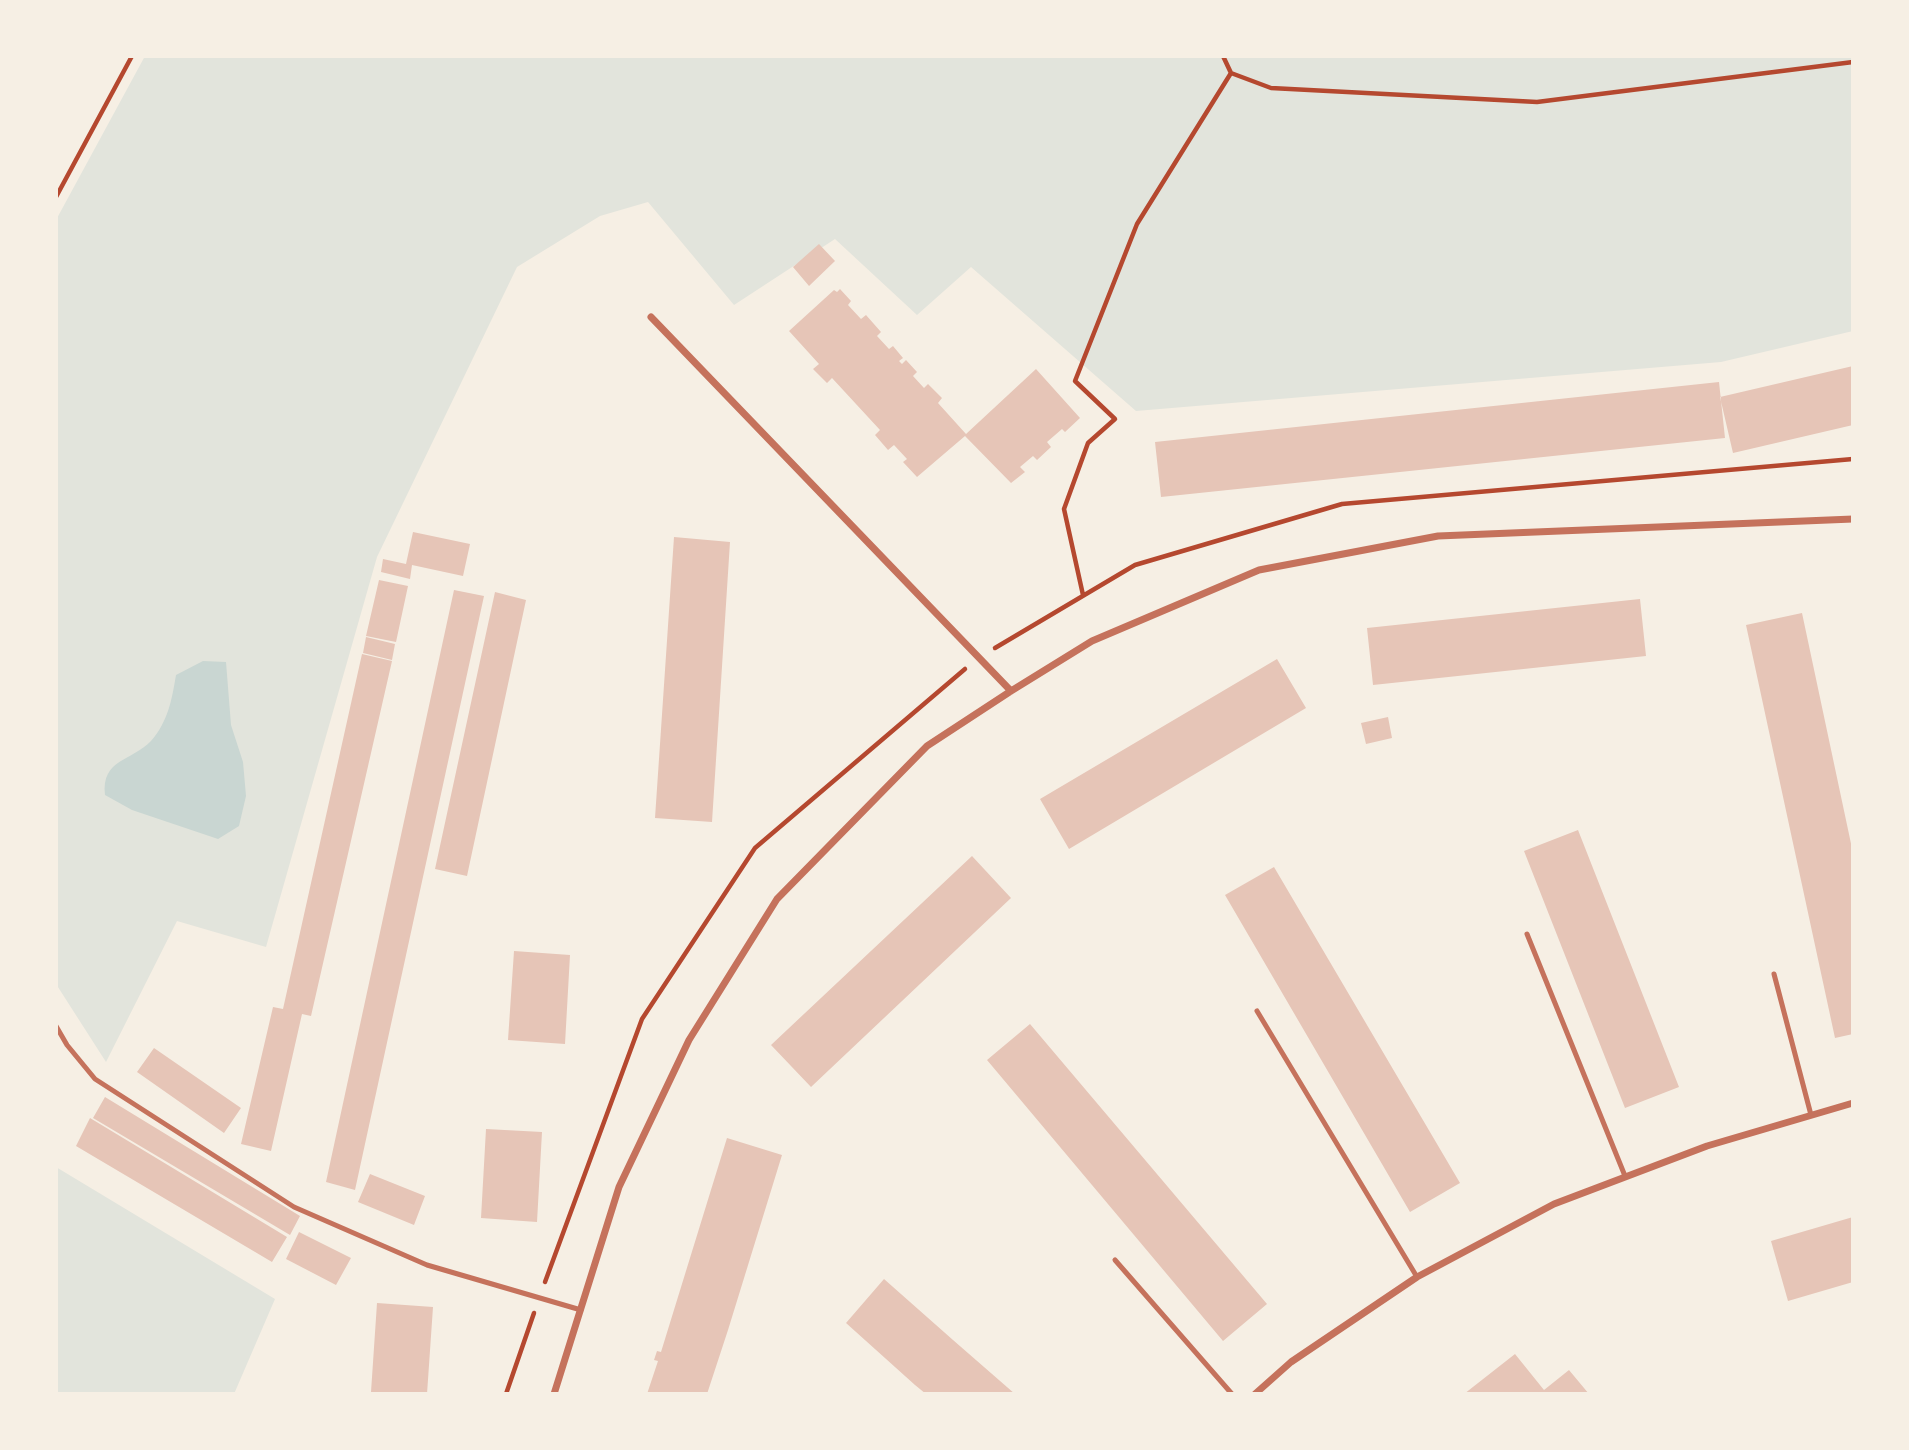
<!DOCTYPE html>
<style>
body{margin:0}
#map{position:relative;width:1909px;height:1450px;overflow:hidden;background:#f6efe4;font-family:"DejaVu Sans",sans-serif}
canvas{display:block}
.frame{position:absolute;inset:0;border:58px solid #f6efe4;pointer-events:none}
</style>
<div id="map">
<canvas width="1909" height="1450"></canvas>
<div class="frame"></div>
</div>
<script>
const c = document.querySelector('canvas').getContext('2d');
c.lineJoin = 'round';
function paint(path, color) {
  c.fillStyle = color;
  c.fill(path, 'evenodd');
}
function stroke(path, color, width, dash) {
  c.strokeStyle = color;
  c.lineWidth = width;
  c.lineCap = dash ? 'butt' : 'round';
  c.setLineDash(dash || []);
  c.stroke(path);
}
paint(new Path2D(`
 M145 56H1853V331L1721 362 1136 411 971 267 917 315 835 239 734 305 648 202 600 216 517 267 377 557 266 947 177 921 106 1062 56 984V220Z
 M56 1167 275 1299 234 1394H56Z`), '#e2e4dc');
paint(new Path2D(`
 M203 661 226 662 231 725 243 762 246 796 239 826 218 839 132 810 105 795C101 759 132 761 151 741 168 722 172 699 176 675Z`), '#c9d6d2');
paint(new Path2D(`
 M819 244 835 261 809 286 793 267Z
 M840 289 851 301 848 305 861 319 866 315 881 332 877 336 889 349 893 346 903 358 899 361 902 364 906 360 917 372 913 376 924 388 928 384 942 398 938 403 966 434 1036 369 1080 418 1065 432 1062 429 1047 442 1051 447 1037 460 1033 456 1020 467 1025 472 1011 483 965 436 917 477 903 462 907 459 894 445 888 450 875 435 880 430 832 378 827 383 813 369 819 364 789 331 834 290 837 292Z
 M1853 366V425L1733 453 1720 397Z
 M1719 382 1725 438 1161 497 1155 442Z
 M413 532 470 544 463 576 412 565 410 579 381 572 383 559 406 564Z
 M674 537 730 542 712 822 655 818Z
 M379 580 408 586 396 642 366 636Z
 M454 590 484 596 355 1190 326 1182Z
 M495 592 526 600 467 876 435 869Z
 M1640 599 1646 656 1373 685 1367 628Z
 M1802 613 1853 853V1034L1835 1038 1746 625Z
 M366 637 395 644 392 660 363 653Z
 M362 654 392 661 311 1016 302 1014 271 1151 241 1144 273 1007 283 1009Z
 M1277 659 1306 708 1069 849 1040 799Z
 M1388 717 1392 738 1366 744 1361 723Z
 M1578 830 1679 1087 1625 1108 1524 851Z
 M972 856 1011 898 811 1087 771 1045Z
 M1274 867 1460 1183 1410 1212 1225 895Z
 M514 951 570 955 565 1044 508 1040Z
 M1030 1024 1267 1304 1223 1341 987 1060Z
 M154 1048 241 1108 224 1133 137 1072Z
 M105 1097 300 1216 290 1235 93 1118Z
 M90 1118 287 1237 272 1262 76 1146Z
 M486 1129 542 1132 537 1222 481 1218Z
 M727 1138 782 1155 728 1330 707 1394H647L658 1361 654 1360 657 1351 661 1352Z
 M370 1174 425 1196 414 1225 358 1202Z
 M1853 1217V1282L1788 1301 1771 1241Z
 M299 1232 351 1258 336 1285 286 1259Z
 M884 1279 953 1340 1015 1394H926L915 1385 846 1323Z
 M377 1303 433 1307 427 1394 371 1392Z
 M1515 1354 1544 1390 1569 1370 1589 1394H1464Z`), '#e6c5b7');
stroke(new Path2D(`
 M1223 56 1231 73 1271 88 1537 102 1853 62
 M56 197 132 56
 M1083 595 1064 509 1088 443 1115 419 1075 381 1137 224 1231 73
 M995 648 1135 565 1342 504 1853 459
 M545 1282 642 1019 755 848 965 669
 M506 1394 534 1313`), '#b5482f', 4.5);
stroke(new Path2D(`
 M1527 934 1625 1176
 M1774 974 1811 1115
 M1257 1011 1417 1277
 M56 1026 67 1045 95 1079 294 1207 427 1265 581 1310
 M1115 1260 1232 1394`), '#c5725c', 5);
stroke(new Path2D(`
 M651 317 1011 691
 M554 1394 619 1187 689 1040 777 899 927 746 1011 691 1092 641 1259 570 1438 536 1853 519
 M1255 1394 1291 1362 1417 1277 1554 1204 1707 1146 1853 1103`), '#c5725c', 7);
</script>
